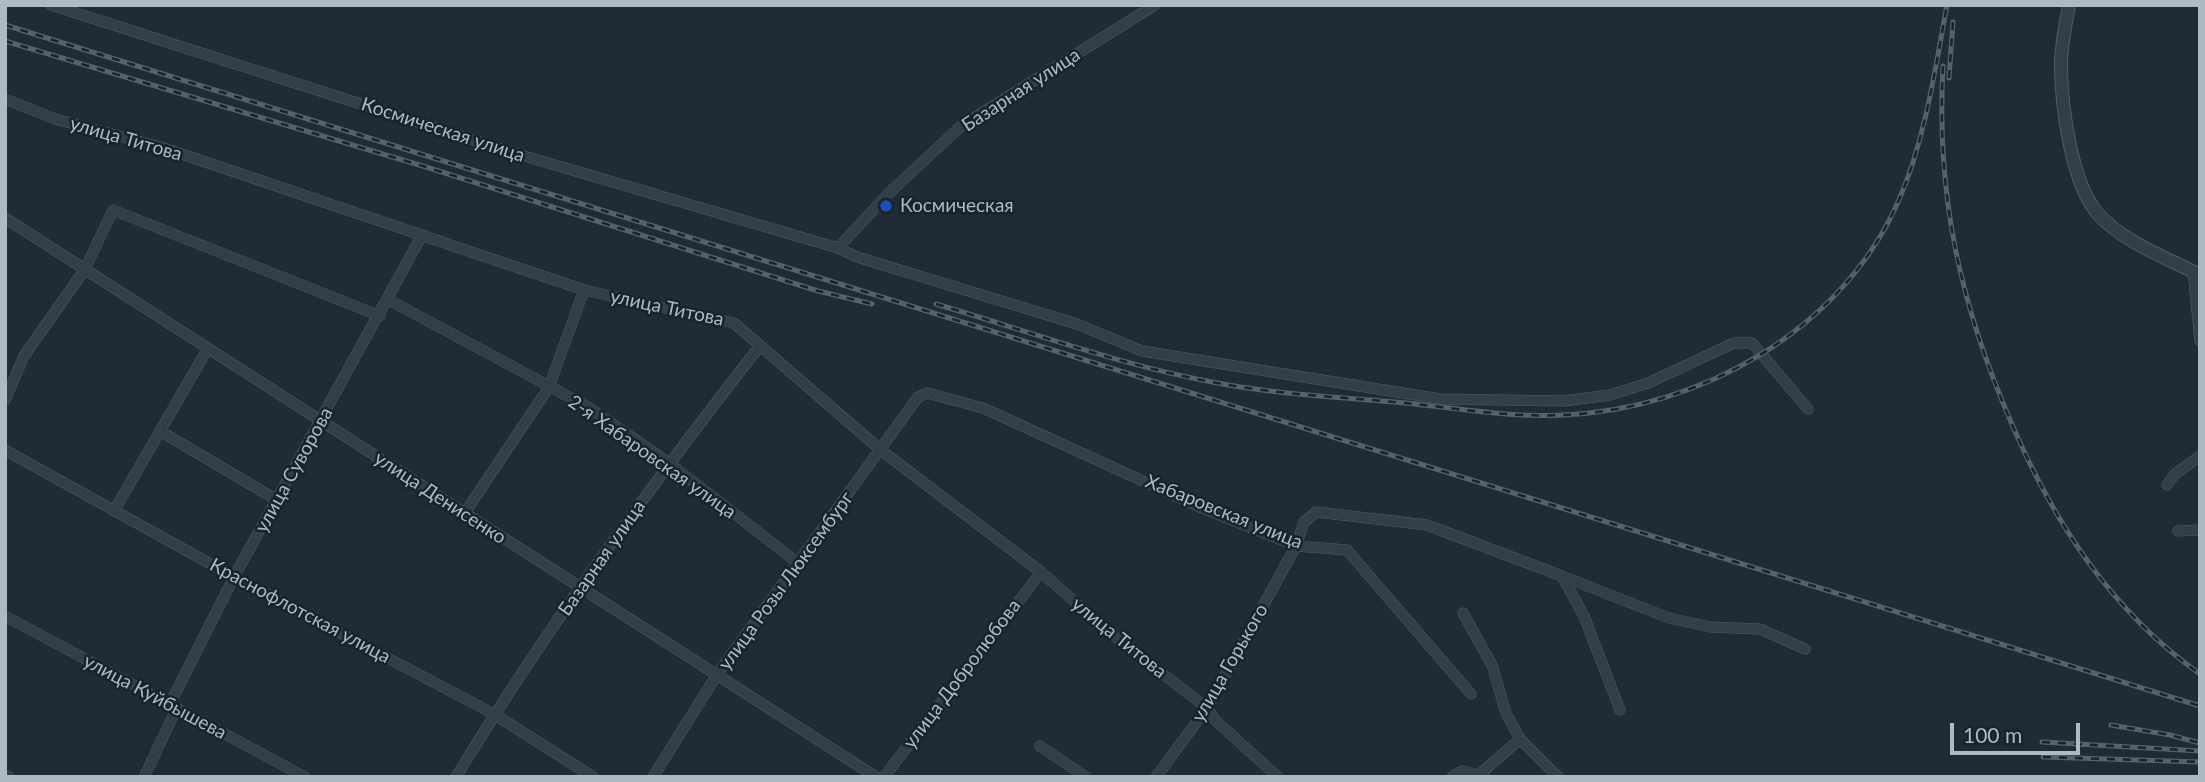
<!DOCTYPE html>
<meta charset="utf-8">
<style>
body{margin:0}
#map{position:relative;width:2205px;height:782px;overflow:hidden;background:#1f2c37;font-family:Lato,sans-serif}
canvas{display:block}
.frame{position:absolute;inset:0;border:7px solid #adb9c5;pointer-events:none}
.scale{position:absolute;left:1950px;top:723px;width:130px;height:32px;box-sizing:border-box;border:4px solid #adb9c5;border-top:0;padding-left:9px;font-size:21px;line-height:24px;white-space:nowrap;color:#adb9c5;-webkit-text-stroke:5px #18232c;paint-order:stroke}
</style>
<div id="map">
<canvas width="2205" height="782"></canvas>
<div class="frame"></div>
<div class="scale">100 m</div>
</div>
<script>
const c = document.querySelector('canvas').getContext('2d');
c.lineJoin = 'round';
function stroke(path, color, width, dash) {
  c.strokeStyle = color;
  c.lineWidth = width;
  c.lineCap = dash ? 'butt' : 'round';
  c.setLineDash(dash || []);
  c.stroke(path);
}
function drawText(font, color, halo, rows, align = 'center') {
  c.font = font + ' Lato,sans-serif';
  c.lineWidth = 5;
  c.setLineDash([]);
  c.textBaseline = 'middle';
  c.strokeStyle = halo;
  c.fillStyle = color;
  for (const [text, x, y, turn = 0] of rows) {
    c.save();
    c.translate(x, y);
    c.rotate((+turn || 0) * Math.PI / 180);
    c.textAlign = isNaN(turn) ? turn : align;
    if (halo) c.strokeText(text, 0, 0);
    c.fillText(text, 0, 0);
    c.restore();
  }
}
const minor = new Path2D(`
 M51 5 514 153 838 248 857 257 1077 324 1142 351 1440 399 1564 401 1610 395 1648 383 1734 343H1752L1808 409
 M5 99 55 119 164 148 584 290 734 323 882 451 1041 572 1110 633 1207 708 1215 720 1278 777
 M5 218 876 777
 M838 248 888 194 961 126 1155 5
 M2193 271 2200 341
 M389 300 588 407 669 463 798 563
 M5 400 24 356 85 269 113 210 380 316
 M160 431 277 500
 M5 450 234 577 494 714 593 777
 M2167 485 2175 474 2200 456
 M114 511 208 348
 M464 514 549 387 584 290
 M2178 531 2200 530
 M1562 576 1669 618 1710 627 1760 629 1805 649
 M1463 613 1492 665 1506 713 1520 739 1558 777
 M5 616 305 777
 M170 704 234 577 421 237
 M1040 746 1086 777
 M1480 774 1520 739
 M5 775 9 777
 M144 777 177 708
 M456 777C547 627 651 485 759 347
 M653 777 718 673 918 397 927 393 983 408 1202 508 1296 546 1347 550 1471 694
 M884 777 1041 572
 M1156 777 1207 708 1296 546 1304 522 1316 512 1427 525 1562 576 1584 616 1620 710
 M1452 777 1462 771 1484 776`);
const tertiary = new Path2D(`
 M2069 5C2066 24 2061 45 2061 64 2061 104 2071 183 2098 214 2123 242 2167 258 2200 275`);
stroke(minor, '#505c66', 11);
stroke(tertiary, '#505c66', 14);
stroke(minor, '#333e48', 10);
stroke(tertiary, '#333e48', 12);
const rail = new Path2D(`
 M5 25 2200 706
 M5 41 426 167 818 291 872 304
 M1943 66C1936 195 1960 304 2011 422 2053 521 2111 611 2200 674
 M1949 78 1953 22
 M936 304C1031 332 1125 367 1223 384 1282 395 1345 397 1405 403 1457 408 1511 418 1563 415 1700 409 1841 331 1898 202 1925 141 1935 70 1947 5
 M2111 725 2170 735 2200 743
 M2042 742 2200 751
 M2043 757 2200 762`);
stroke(rail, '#54626f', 5);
stroke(rail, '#18232c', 2.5, [8]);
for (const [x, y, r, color] of [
 [886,206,7,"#1a4fb4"]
]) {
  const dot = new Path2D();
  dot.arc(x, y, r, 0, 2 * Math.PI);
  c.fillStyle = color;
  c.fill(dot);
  stroke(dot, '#18232c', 2.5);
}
drawText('19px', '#adb9c5', '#18232c', [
 ["Базарная улица",1021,90,-33],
 ["Космическая улица",443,130,18],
 ["улица Титова",126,139,16],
 ["улица Титова",667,308,12],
 ["2-я Хабаровская улица",652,457,35],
 ["улица Суворова",294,470,-61],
 ["улица Денисенко",440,498,33],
 ["Хабаровская улица",1224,512,22],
 ["Базарная улица",602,558,-55],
 ["улица Розы Люксембург",786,581,-54],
 ["Краснофлотская улица",300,611,28],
 ["улица Титова",1119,638,39],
 ["улица Горького",1230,663,-60],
 ["улица Добролюбова",962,674,-53],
 ["улица Куйбышева",155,697,28]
]);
drawText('19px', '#adb9c5', '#18232c', [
 ["Космическая",900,206]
], 'left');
</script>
